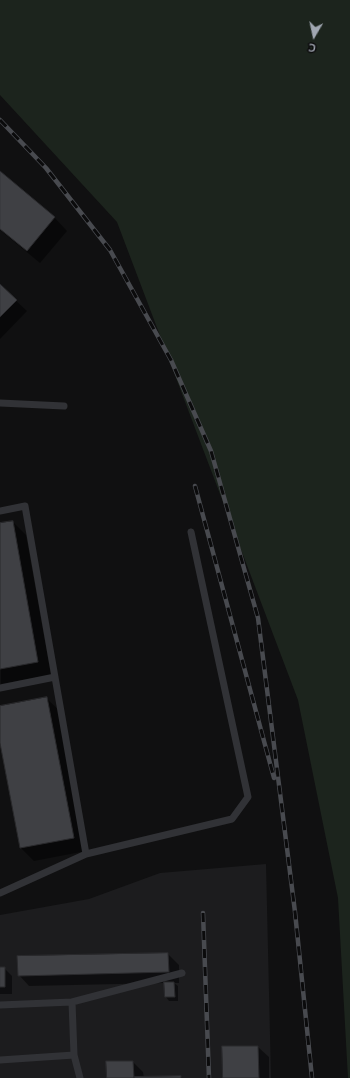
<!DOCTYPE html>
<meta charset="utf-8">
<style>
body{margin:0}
#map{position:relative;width:350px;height:1078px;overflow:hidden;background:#101011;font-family:Mulish,sans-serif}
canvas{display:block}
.north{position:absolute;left:294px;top:16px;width:40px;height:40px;-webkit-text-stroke:3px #0b0b0c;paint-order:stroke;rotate:189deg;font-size:11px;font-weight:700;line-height:16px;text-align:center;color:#a1a7b2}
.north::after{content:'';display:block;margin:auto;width:14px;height:18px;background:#a1a7b2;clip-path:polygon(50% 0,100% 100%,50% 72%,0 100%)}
</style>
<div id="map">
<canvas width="350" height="1078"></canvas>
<div class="north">С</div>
</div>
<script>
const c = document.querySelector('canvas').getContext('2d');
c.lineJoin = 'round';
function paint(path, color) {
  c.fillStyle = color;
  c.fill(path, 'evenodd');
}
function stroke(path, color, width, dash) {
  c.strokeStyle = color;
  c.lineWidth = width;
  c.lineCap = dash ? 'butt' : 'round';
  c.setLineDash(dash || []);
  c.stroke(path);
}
paint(new Path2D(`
 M266 864 271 1078H0V915L89 899 160 873Z`), '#1c1c1e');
paint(new Path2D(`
 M0 0H350V1078H348L338 898 298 700 117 222 0 95Z`), '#1c241d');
paint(new Path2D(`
 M0 173 54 217 67 231 40 263 0 230Z
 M0 286 27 311 0 339Z
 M13 522 26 535 51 675 1 684 0 524Z
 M46 698 60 711 86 851 34 861 21 848 0 738V707Z
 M168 954 179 965V983H174L178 986V1001H169L166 997 165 983 29 986 19 975Z
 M0 968H4L12 976V994H0Z
 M258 1047 269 1057V1078H224Z
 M133 1062 143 1072 144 1078 181 1077 182 1078H108Z`), '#0007');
const building = new Path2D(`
 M0 171 55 217 27 251 0 229Z
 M0 284 17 300 0 317Z
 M13 521 38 662 0 669V523Z
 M47 697 74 838 20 848 0 743V706Z
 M168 953 169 972 18 976 17 956Z
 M0 967H5V987H0Z
 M164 982H174L175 997H165Z
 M222 1046H258L259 1078H223Z
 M106 1061H133L134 1078H107Z
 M181 1076V1078H134V1077Z`);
paint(building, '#3f4044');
stroke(building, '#2a2a2d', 1);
stroke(new Path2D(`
 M0 403 64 406
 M0 511 25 506 86 854
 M0 688 55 677
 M0 893 86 854 232 819 248 797 191 532
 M0 1005 72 1002 182 973
 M74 1055 80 1078
 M0 1060 74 1055 72 1002`), '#313236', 7);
const rail = new Path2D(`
 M0 120 46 168 110 250 171 360 211 451 258 618 295 912 312 1078
 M195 486 274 778
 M203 913 209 1078`);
stroke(rail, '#484a4f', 4.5);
stroke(rail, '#0b0b0c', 3, [9]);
</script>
